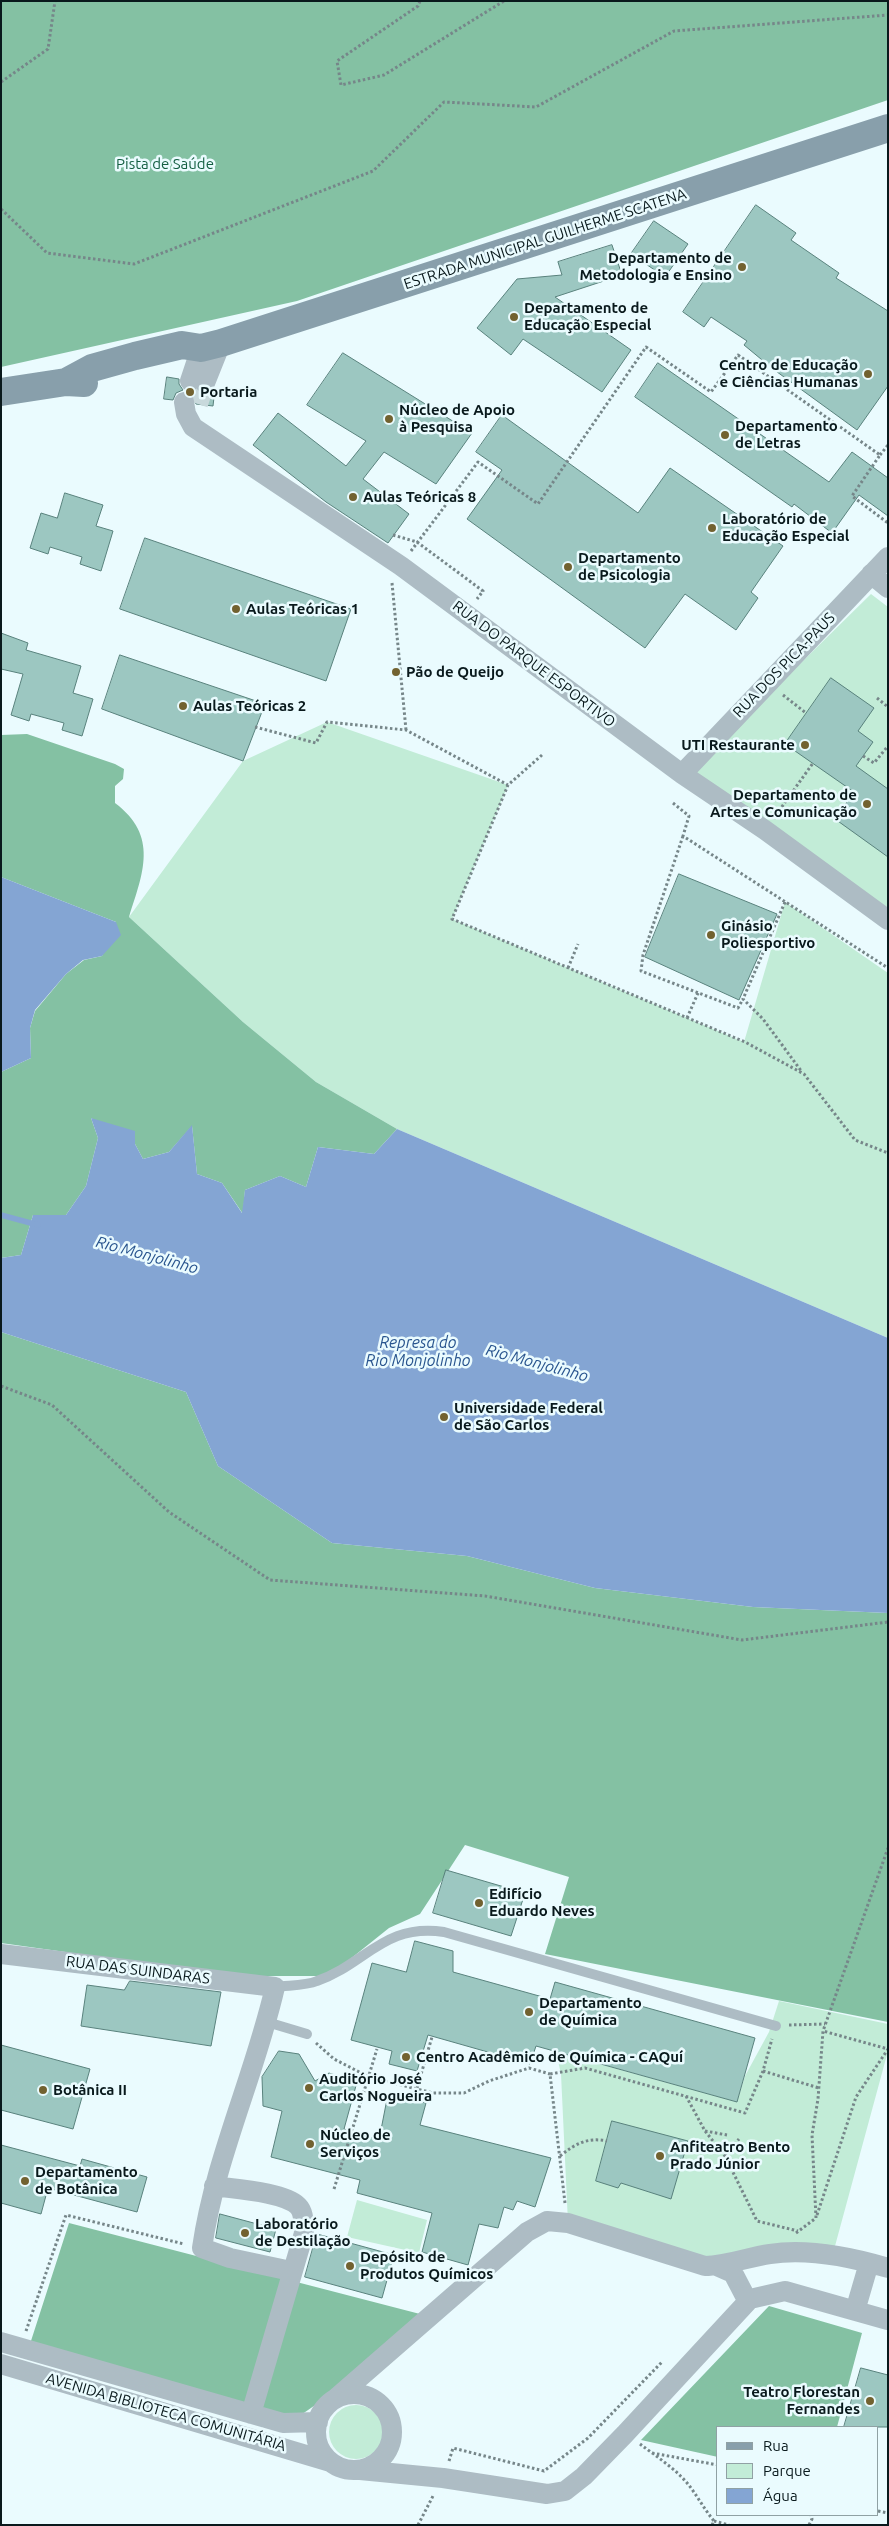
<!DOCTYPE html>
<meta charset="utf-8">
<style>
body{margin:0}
#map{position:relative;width:889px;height:2526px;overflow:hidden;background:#eafbfe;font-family:Ubuntu,sans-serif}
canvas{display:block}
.frame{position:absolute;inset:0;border:2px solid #09191c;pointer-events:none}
.legend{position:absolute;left:716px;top:2426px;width:162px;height:90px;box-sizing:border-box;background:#eafbfe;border:1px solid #90a1a4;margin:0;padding:6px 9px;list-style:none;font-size:15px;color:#09191c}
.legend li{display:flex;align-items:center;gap:10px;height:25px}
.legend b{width:25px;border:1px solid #90a1a4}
</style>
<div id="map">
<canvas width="889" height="2526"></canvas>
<div class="frame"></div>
<ul class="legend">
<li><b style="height:6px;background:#889fab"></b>Rua</li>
<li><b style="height:14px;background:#c2ecd7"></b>Parque</li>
<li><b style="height:14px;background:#84a5d3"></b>Água</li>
</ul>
</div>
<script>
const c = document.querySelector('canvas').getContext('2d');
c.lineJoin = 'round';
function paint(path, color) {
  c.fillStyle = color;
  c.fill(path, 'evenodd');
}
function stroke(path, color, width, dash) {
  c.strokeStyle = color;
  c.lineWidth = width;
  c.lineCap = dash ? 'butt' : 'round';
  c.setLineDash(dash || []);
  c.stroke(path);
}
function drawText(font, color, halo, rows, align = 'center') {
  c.font = font + ' Ubuntu,sans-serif';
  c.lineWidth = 5;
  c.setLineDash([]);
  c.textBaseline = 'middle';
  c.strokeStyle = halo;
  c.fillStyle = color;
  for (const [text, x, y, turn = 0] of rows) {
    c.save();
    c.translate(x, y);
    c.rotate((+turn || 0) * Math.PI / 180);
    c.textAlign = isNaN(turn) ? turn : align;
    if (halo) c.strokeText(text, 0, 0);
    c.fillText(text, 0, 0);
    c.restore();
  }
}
paint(new Path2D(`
 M871 594 888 607V907L880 906 689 773Z
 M327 722 508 785 452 919 744 1042 785 902 888 973V1338L397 1129 316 1082 243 1022 129 917 243 761Z
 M779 2001 888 2024V2051L835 2246 717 2266 568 2223 561 2074 556 2052 737 2102 745 2076 769 2032Z
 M357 2200 427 2220 419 2253 347 2237Z
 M329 2432a27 27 0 1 1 54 0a27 27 0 1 1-54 0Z`), '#c2ecd7');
paint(new Path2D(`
 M1 1H888V100L297 301 1 367Z
 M27 734 115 764 124 769 123 779 115 786V803C159 836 143 873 129 917L243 1022 316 1082 397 1129 374 1154 318 1147 306 1187 280 1176 245 1190 243 1214 222 1183 197 1174 192 1126 169 1152 143 1159 135 1144 91 1118 98 1138 86 1186 66 1215H33L21 1255 1 1258V1072L31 1058 30 1028 35 1011 66 974 84 960 102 956 116 922 1 877V735Z
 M1 1332 186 1392 218 1466 332 1543 467 1556 595 1588 753 1607 888 1613V2022L545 1954 569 1877 465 1845 420 1914 389 1928 329 1976H237L1 1943Z
 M69 2223 420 2314 324 2399 295 2419 30 2344Z
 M769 2306 862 2333 837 2427H718V2457L641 2440Z`), '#84c1a3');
paint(new Path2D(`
 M1 877 116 922 121 935 102 956 83 960 66 974 35 1010 30 1028 31 1058 1 1072Z
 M91 1118 135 1131V1144L143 1159 169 1152 192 1125 197 1174 222 1183 242 1213 245 1190 280 1176 306 1187 318 1147 374 1154 397 1129 888 1338V1613L753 1607 595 1588 467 1556 332 1543 218 1466 186 1392 1 1332V1258L21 1255 33 1215H66L86 1186 98 1138Z`), '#84a5d3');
stroke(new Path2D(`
 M1 1215 38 1225`), '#84a5d3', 5.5);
const building = new Path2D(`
 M756 205 796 233 791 240 839 273 836 278 888 311V386L857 430 773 369 744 345 747 341 711 317 704 327 683 312Z
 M654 221 688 244 665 277 631 254Z
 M612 245 622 275 555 297 631 350 602 392 523 339 511 355 477 328 517 279 562 275 558 262Z
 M343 353 472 433 436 484 384 452 363 479 409 514 388 543 326 502 253 445 278 413 346 466 366 441 307 405Z
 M658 363 829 482 852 452 888 478V516L859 495 832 533 794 504 792 507 635 397Z
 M167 377 179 379V384L183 390 176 393 173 400 164 399Z
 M215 389 213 406 196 404 191 393 196 391 207 395Z
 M502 415 638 513 670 468 783 546 751 592 758 598 736 630 685 594 645 648 467 519 502 470 476 452Z
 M65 493 103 505 96 526 113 531 101 571 80 564 82 557 50 547 48 554 30 548 41 513 57 518Z
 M145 538 351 609 326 681 120 609Z
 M1 633 28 643 26 650 81 666 73 693 93 699 82 736 62 730 64 723 31 714 29 721 11 715 23 674 1 669Z
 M120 655 265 704 243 761 102 709Z
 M831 678 874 708 858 731 873 742 856 766 888 789V857L835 819 854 792 785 744Z
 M679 874 777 914 739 1000 645 957Z
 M446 1870 525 1893 511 1936 433 1913Z
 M415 1941 453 1951V1972L550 1999 555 1982 755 2038 737 2102 536 2046 530 2064 428 2035 417 2071 389 2064 392 2051 351 2040 372 1963 406 1972Z
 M130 1981 221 1992 211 2046 81 2026 87 1985 124 1990Z
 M1 2045 90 2069 73 2129 1 2110Z
 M279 2051 299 2054 315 2081 329 2073 357 2082 344 2129 379 2140 388 2094 426 2103 420 2125 551 2158 535 2207 517 2201 513 2210 504 2207 498 2228 479 2224 468 2265 422 2252 432 2213 357 2193 360 2180 271 2157 282 2111 263 2106 262 2077Z
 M612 2121 688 2141 671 2199 621 2183 618 2188 596 2181Z
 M1 2145 80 2166 82 2159 147 2177 137 2212 48 2188 41 2214 1 2203Z
 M220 2214 276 2229 270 2252 216 2238Z
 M317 2234 394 2255 382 2298 305 2277Z
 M861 2368 888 2375V2427H844Z`);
paint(building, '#9cc7c1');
stroke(building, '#59827d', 1);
stroke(new Path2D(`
 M198 404 205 383`), '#c8d9dc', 20, [20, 10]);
stroke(new Path2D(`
 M420 1 418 6 337 61 341 85 384 75 504 1
 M1 82 48 49 55 1
 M1 209 47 253 134 264 373 171 444 102 536 107 674 31 888 15
 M880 455 888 445
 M393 535 417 542 483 591 477 599
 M411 551 478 462 538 504 646 347 711 392 738 355 880 455 852 496 888 523
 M392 583 406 730
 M783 695 806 713
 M877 698 888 707
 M255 727 316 743 327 722 406 730 508 785
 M542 755 508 785 452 919 745 1042 804 1074 855 1140 888 1153
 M863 756 874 763 888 746
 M673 803 689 816 683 836 888 968
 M776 815 813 763
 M683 836 643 955 641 971 738 1008 743 999
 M785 902 743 999 763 1019 802 1072
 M568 968 578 944
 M687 1018 698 993
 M1 1386 52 1405 169 1512 270 1580 485 1596 742 1640 888 1622
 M789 2025 825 2024
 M316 2043 334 2059 369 2077 433 2093H464L489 2081 529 2068 550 2074
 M763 2071 819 2088
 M417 2088 432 2037
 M686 2096 705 2131 725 2156 757 2221 798 2231
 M705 2131 727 2135
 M560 2156C575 2144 587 2137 607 2141
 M725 2156 739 2139
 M334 2189 377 2049
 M565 2203 550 2074 585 2068 745 2113 763 2071 772 2039
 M817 2215 856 2097 888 2049 823 2031
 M796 2233 816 2218 812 2135 818 2099 823 2031 888 1848
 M26 2331 66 2215 184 2244
 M640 2444C657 2457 679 2471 691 2488 699 2499 705 2510 714 2521L712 2525
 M652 2453 718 2465
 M449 2461 453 2448 544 2471 588 2438 662 2362
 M878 2511 888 2513
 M714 2521 729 2525
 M418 2525 433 2496
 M809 2525 812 2519 811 2515`), '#768689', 3, [2.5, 2.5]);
stroke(new Path2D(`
 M275 1987C288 1985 305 1986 317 1981 366 1964 384 1923 444 1932L776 2026
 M267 2022 307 2034`), '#adbcc4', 10);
stroke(new Path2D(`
 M190 381 201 348
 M205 383 221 343
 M184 402 186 414 193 427 401 566 682 774 765 830 888 920
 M871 574 888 588
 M682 774 888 557
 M1 1954 275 1987C255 2075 215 2158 202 2248L230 2258 291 2271
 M214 2186C234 2189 284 2192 298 2206 305 2213 303 2224 304 2233L251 2414
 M717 2266 733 2273 745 2296 750 2299
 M855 2311 869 2263
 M1 2342 283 2423 318 2422
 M1 2364 330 2462
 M316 2432a38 38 0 1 1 76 0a38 38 0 1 1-76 0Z
 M335 2399 527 2232 547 2221 568 2223 705 2266C727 2266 748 2257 770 2254 808 2248 851 2257 888 2268
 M360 2470 443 2478 547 2494 565 2491 584 2476 625 2434 750 2299 785 2291 888 2320`), '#adbcc4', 20);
stroke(new Path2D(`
 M66 382 92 368 135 356 182 345 201 348 221 343 888 128
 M1 392 66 382 84 383`), '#889fab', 28);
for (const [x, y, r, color] of [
 [742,267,5,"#726230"],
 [514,317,5,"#726230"],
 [868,374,5,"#726230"],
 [190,392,5,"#726230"],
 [389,419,5,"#726230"],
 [725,435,5,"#726230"],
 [353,497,5,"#726230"],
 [712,528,5,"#726230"],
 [568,567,5,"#726230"],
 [236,609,5,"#726230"],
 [396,672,5,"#726230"],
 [183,706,5,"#726230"],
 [805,745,5,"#726230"],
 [867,804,5,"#726230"],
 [711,935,5,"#726230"],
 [444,1417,5,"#726230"],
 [479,1903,5,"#726230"],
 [529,2012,5,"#726230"],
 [406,2057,5,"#726230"],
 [309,2088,5,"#726230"],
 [43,2090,5,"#726230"],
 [310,2144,5,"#726230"],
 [660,2156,5,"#726230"],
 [25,2181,5,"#726230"],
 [245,2233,5,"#726230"],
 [350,2266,5,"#726230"],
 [870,2401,5,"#726230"]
]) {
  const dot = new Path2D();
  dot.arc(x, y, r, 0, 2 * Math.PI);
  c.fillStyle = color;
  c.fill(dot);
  stroke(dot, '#eafbfe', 2);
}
drawText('15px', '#145f42', '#eafbfe', [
 ["Pista de Saúde",165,164]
]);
drawText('15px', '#09191c', '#eafbfe', [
 ["ESTRADA MUNICIPAL GUILHERME SCATENA",545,239,-18],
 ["RUA DO PARQUE ESPORTIVO",534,664,37],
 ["RUA DOS PICA-PAUS",784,665,-46],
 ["RUA DAS SUINDARAS",138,1970,7],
 ["AVENIDA BIBLIOTECA COMUNITÁRIA",166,2412,16]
]);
drawText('bold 15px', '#09191c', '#eafbfe', [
 ["Departamento de",732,258,"right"],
 ["Metodologia e Ensino",732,275,"right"],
 ["Departamento de",524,308],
 ["Educação Especial",524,325],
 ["Centro de Educação",858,365,"right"],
 ["e Ciências Humanas",858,382,"right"],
 ["Portaria",200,392],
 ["Núcleo de Apoio",399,410],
 ["à Pesquisa",399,427],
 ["Departamento",735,426],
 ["de Letras",735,443],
 ["Aulas Teóricas 8",363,497],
 ["Laboratório de",722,519],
 ["Educação Especial",722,536],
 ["Departamento",578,558],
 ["de Psicologia",578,575],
 ["Aulas Teóricas 1",246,609],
 ["Pão de Queijo",406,672],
 ["Aulas Teóricas 2",193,706],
 ["UTI Restaurante",795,745,"right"],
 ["Departamento de",857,795,"right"],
 ["Artes e Comunicação",857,812,"right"],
 ["Ginásio",721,926],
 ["Poliesportivo",721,943],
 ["Universidade Federal",454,1408],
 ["de São Carlos",454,1425],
 ["Edifício",489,1894],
 ["Eduardo Neves",489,1911],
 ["Departamento",539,2003],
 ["de Química",539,2020],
 ["Centro Acadêmico de Química - CAQuí",416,2057],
 ["Auditório José",319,2079],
 ["Carlos Nogueira",319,2096],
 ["Botânica II",53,2090],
 ["Núcleo de",320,2135],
 ["Serviços",320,2152],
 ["Anfiteatro Bento",670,2147],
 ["Prado Júnior",670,2164],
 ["Departamento",35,2172],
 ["de Botânica",35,2189],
 ["Laboratório",255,2224],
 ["de Destilação",255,2241],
 ["Depósito de",360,2257],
 ["Produtos Químicos",360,2274],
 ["Teatro Florestan",860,2392,"right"],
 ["Fernandes",860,2409,"right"]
], 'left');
drawText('italic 16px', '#28548e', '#eafbfe', [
 ["Rio Monjolinho",147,1255,15],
 ["Represa do",418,1343],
 ["Rio Monjolinho",418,1361],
 ["Rio Monjolinho",537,1363,15]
]);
</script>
